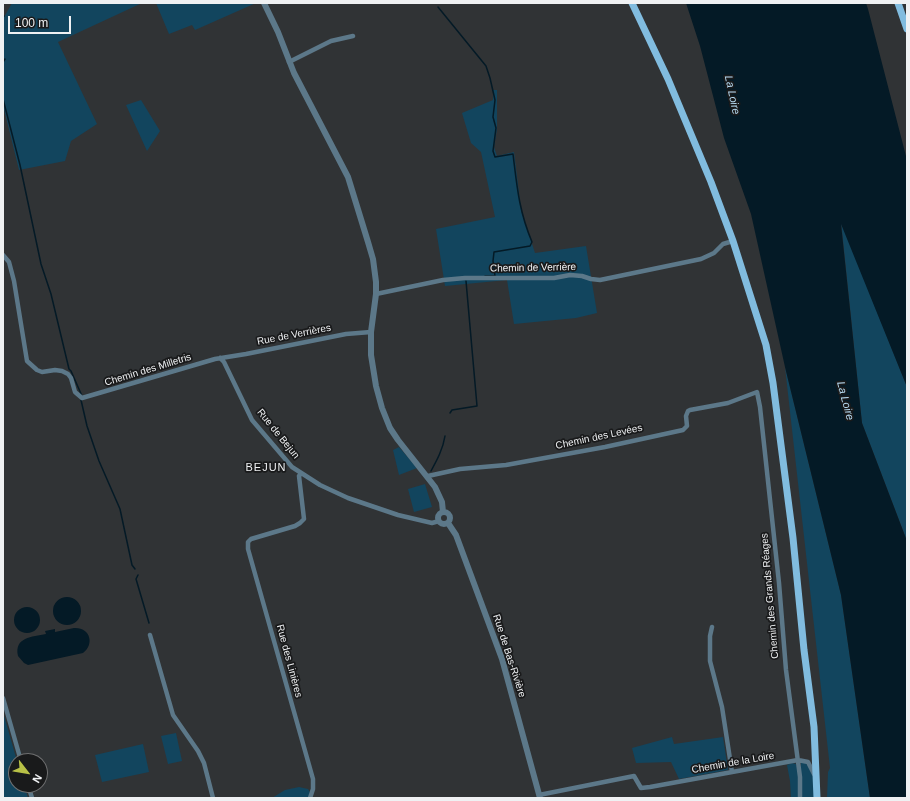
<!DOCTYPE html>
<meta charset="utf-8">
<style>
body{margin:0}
#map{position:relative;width:910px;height:801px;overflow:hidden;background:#303335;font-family:Arial,sans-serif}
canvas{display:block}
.frame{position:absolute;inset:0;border:4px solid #eff1f3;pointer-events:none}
.north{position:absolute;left:8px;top:753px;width:40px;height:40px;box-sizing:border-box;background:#191a1b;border:1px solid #6f7071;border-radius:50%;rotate:121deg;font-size:11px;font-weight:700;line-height:16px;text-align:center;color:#eff1f3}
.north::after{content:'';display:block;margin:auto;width:14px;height:18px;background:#b8c147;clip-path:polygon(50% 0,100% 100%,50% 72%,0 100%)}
.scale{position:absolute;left:8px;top:16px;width:63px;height:18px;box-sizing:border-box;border:2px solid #eff1f3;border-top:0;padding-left:5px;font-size:12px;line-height:14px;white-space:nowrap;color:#eff1f3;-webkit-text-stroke:3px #191a1b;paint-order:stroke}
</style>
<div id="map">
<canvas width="910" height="801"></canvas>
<div class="frame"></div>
<div class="north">N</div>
<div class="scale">100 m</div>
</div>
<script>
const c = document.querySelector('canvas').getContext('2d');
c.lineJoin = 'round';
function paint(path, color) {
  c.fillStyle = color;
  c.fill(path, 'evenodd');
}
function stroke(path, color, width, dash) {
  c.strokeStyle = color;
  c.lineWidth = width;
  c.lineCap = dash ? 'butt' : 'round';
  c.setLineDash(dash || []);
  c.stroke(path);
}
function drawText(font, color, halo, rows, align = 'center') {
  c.font = font + ' Arial,sans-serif';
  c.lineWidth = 3.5;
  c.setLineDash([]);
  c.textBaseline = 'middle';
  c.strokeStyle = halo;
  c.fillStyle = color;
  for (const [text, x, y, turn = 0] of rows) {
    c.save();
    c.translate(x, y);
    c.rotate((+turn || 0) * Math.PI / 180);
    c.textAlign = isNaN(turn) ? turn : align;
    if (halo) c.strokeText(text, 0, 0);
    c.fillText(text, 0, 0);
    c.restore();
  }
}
paint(new Path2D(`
 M12 3H142L58 42 97 124 71 141 65 161 19 170 3 105V19Z
 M156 3H256L195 30 192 25 169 34Z
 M493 90H497V129L494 147 497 156 514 152 521 210 535 253 586 246 597 313 576 318 514 324 507 280 445 286 436 229 495 217 481 152 471 143 462 113 493 100Z
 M141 100 160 131 147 151 126 105Z
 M841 221 907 387V541L862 423Z
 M785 367 841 595 870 798H827L828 772 830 768Z
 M399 447 417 468 399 475 393 450Z
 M425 484 432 507 414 512 408 489Z
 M3 712 17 761H16V785H24L28 798H3Z
 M176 733 182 761 168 764 161 736Z
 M672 737 674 744 723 737 728 770 679 779 671 762 636 763 632 748Z
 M143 744 149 772 102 782 95 755Z
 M804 762C815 770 814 785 815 798H801V763Z
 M792 763 796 764 798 768V798H791L790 781 787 765Z
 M299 787 308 789 310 792 308 798H272L285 790Z`), '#12455e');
paint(new Path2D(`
 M686 3H866L868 9 907 160V387L841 224 862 423 907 541V798H870L841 595 785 367 751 214 724 138 700 46Z
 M53 611a14 14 0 1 1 28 0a14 14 0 1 1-28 0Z
 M14 620a13 13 0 1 1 26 0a13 13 0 1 1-26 0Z
 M74 628C90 627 95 644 83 653L28 665 24 663 18 656C14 637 32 637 46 634L45 631 55 629V632Z`), '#041a26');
stroke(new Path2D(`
 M438 7 486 66 490 78 495 100 493 117 496 128 493 151 495 157 513 154C517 187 519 211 532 242L530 246 494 252 493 261 495 276H485
 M3 17 4 16
 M3 62 5 59
 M3 99 20 165 41 264 51 294 69 369 71 371 82 396
 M81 400 87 426 99 461 120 509 132 565 135 569
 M450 413 452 410 477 406 466 281
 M431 471C437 460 443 449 445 436
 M138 575 136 579 149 623`), '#041a26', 1.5);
stroke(new Path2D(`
 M289 62 331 41 353 36
 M3 255 9 262 14 281 27 361 37 370 42 372 55 370 62 371 68 374 71 378 75 392 82 398 215 359 246 354 346 334 371 332
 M376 294 443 280 465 278H554L570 275 582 276 591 279 600 280 701 259 714 253 723 244 733 241
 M220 358 224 362 252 420 292 467 320 485 348 498 398 515 432 523 439 521
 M301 473 299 476 304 519 300 523 295 526 251 539 248 542V549L313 779V789L310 798
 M428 476 460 469 506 465 605 447 683 430 687 426 686 416 688 411 690 410 728 403 757 392 760 407 779 583 786 670 800 777V798
 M712 627 710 636V661L722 707 732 772
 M150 635 173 715 198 751 204 763 213 798
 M3 698 21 761
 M28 785 32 798
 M539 795 634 776 641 788 650 787 798 760 808 762 814 774`), '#5c7889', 4.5);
stroke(new Path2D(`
 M264 3 278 32 294 73 348 177 368 242 373 259 376 282V294L371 332V355L376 386 382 408 390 428 398 440 435 487 442 502 443 512
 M438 518a6 6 0 1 1 12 0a6 6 0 1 1-12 0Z
 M448 523 456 535 502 659 540 798`), '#5c7889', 6);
stroke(new Path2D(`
 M632 3 668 79 711 182 733 241 766 345 773 383 793 538 804 650 814 727 817 798
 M898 3 907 29`), '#81bcdf', 7);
drawText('10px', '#eff1f3', '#191a1b', [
 ["Chemin de Verrière",533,268,-1],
 ["Rue de Verrières",294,335,-11],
 ["Chemin des Milletris",148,370,-17],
 ["Rue de Bejun",278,434,51],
 ["Chemin des Levées",599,437,-12],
 ["Chemin des Grands Réages",770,596,-95],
 ["Rue de Bas-Rivière",509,656,72],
 ["Rue des Linières",289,661,75],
 ["Chemin de la Loire",733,763,-10]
]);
drawText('italic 11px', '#b7dbf2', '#191a1b', [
 ["La Loire",732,95,78],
 ["La Loire",845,401,75]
]);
c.letterSpacing = '1px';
drawText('11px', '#eff1f3', '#191a1b', [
 ["BEJUN",266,468]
]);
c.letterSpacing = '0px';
</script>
